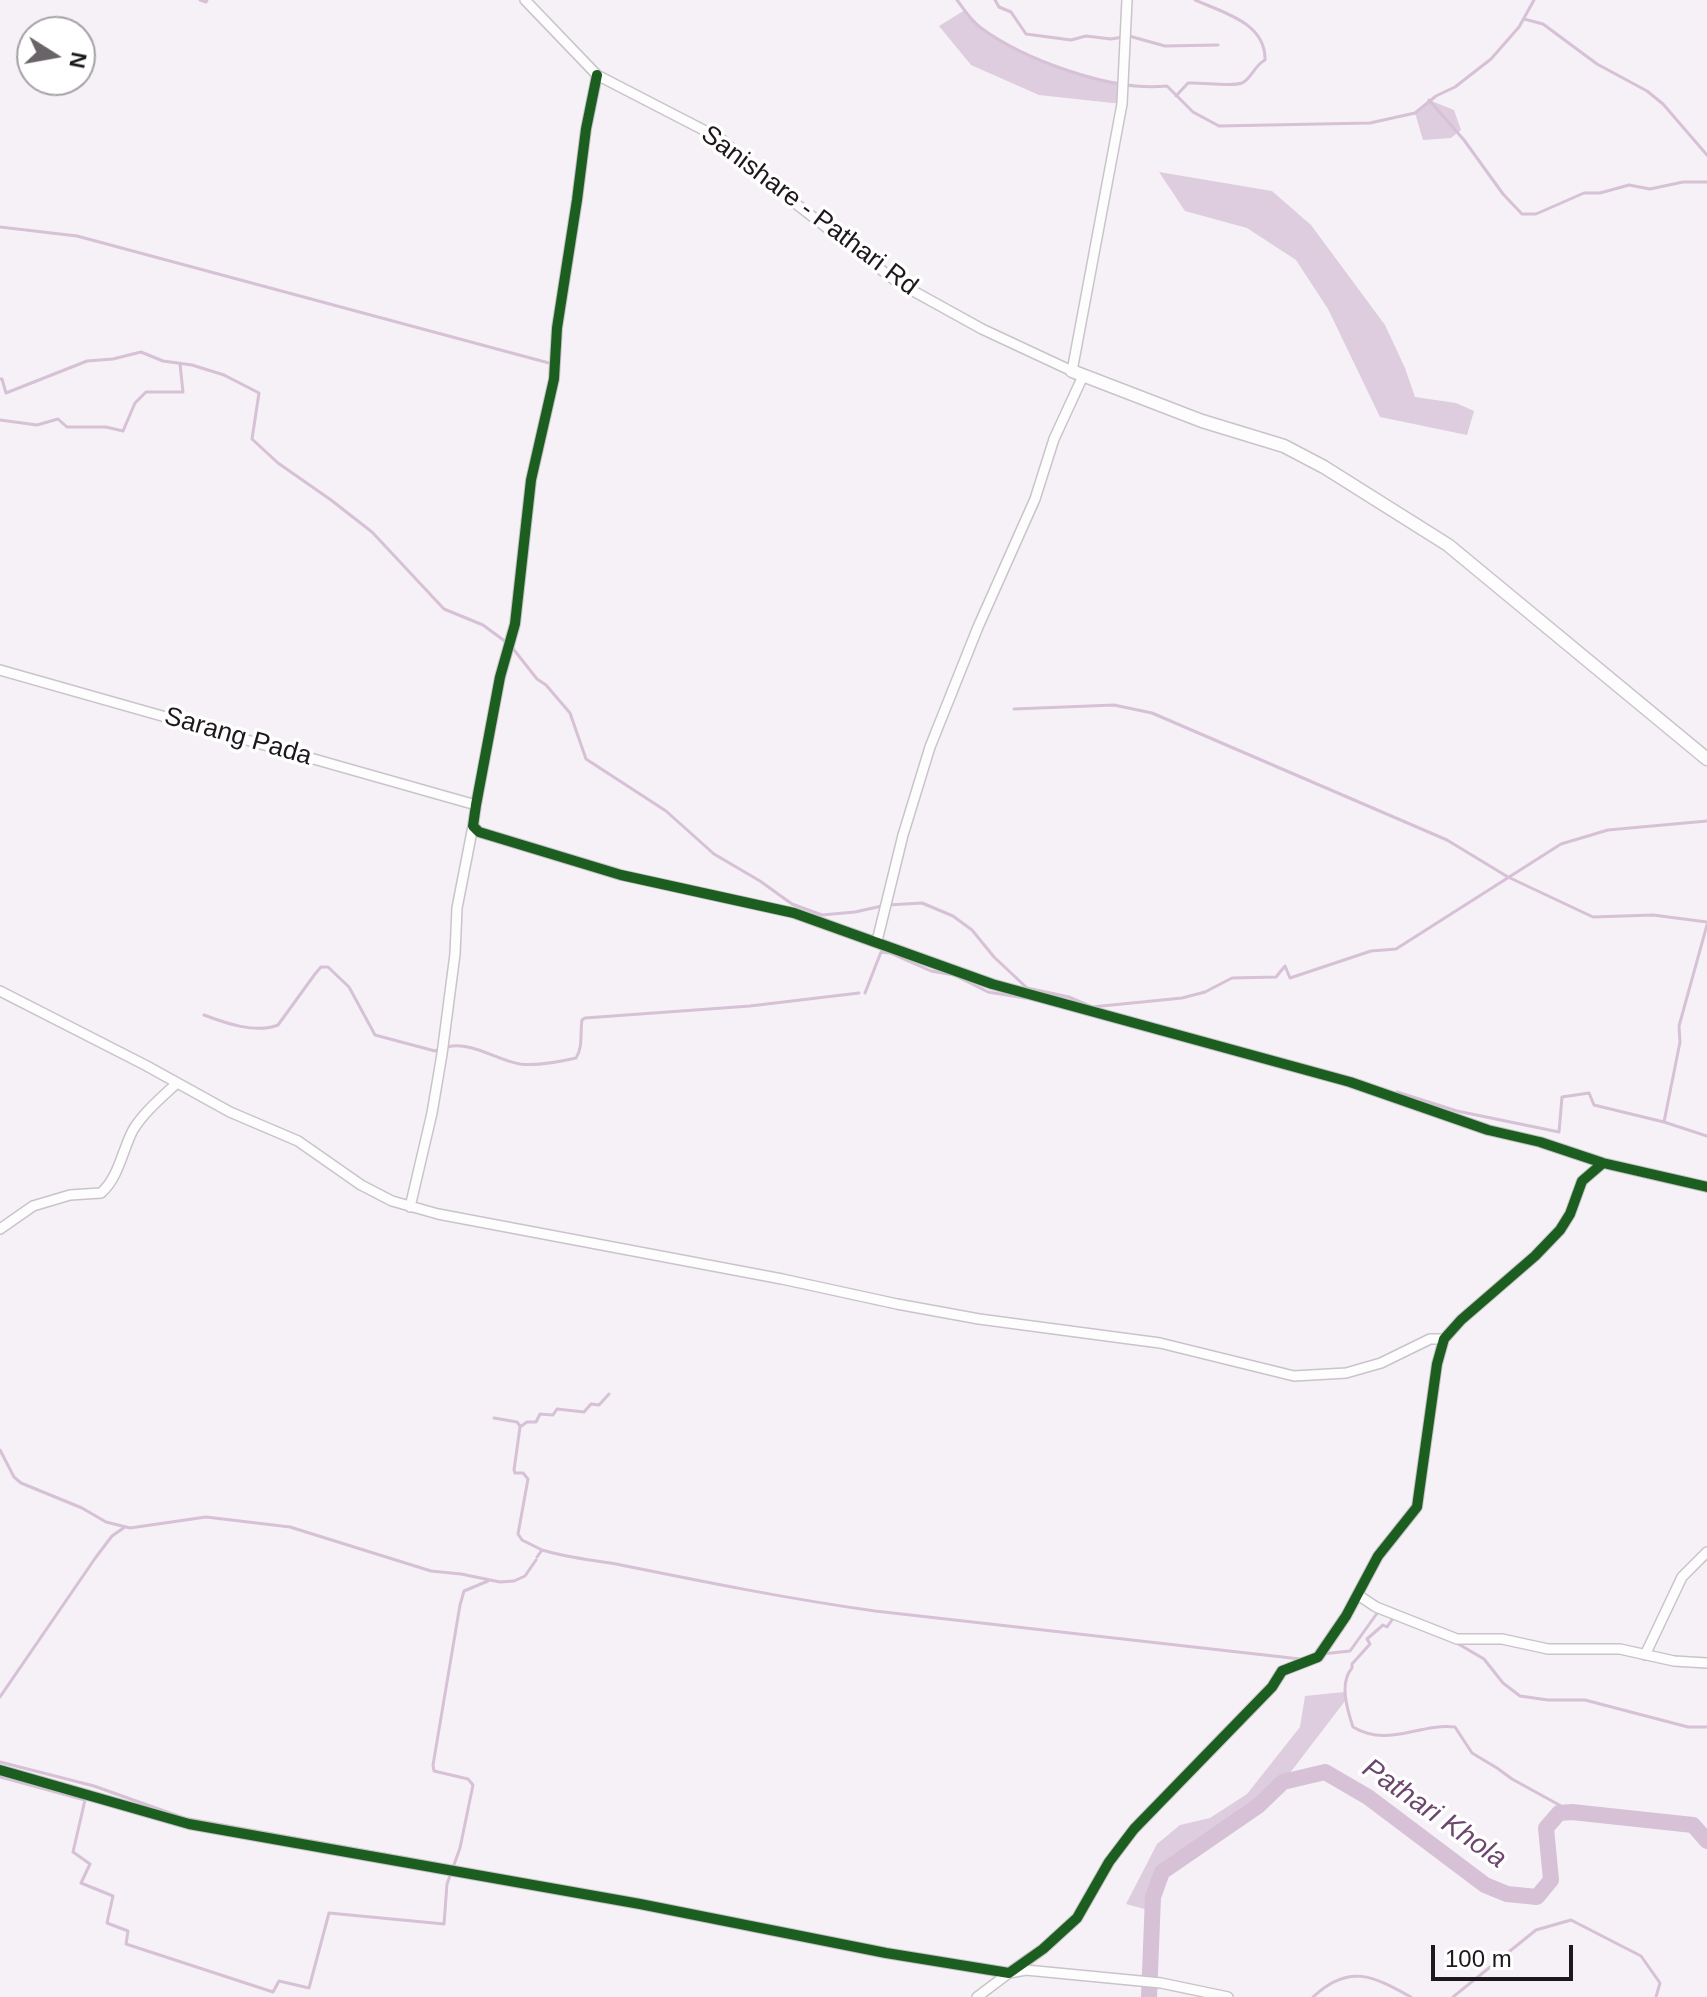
<!DOCTYPE html>
<style>
body{margin:0}
#map{position:relative;width:1707px;height:1997px;overflow:hidden;background:#f6f1f6;font-family:Arial,sans-serif}
canvas{display:block}
.north{position:absolute;left:16px;top:16px;width:80px;height:80px;box-sizing:border-box;background:#fff;border:2px solid #a4a3a4;border-radius:50%;rotate:101deg;font-size:22px;font-weight:700;line-height:32px;text-align:center;color:#1c181c}
.north::after{content:'';display:block;margin:auto;width:28px;height:36px;background:#686468;clip-path:polygon(50% 0,100% 100%,50% 72%,0 100%)}
.scale{position:absolute;left:1431px;top:1945px;width:142px;height:36px;box-sizing:border-box;border:4px solid #1c181c;border-top:0;padding-left:10px;font-size:24px;line-height:28px;white-space:nowrap;color:#1c181c;-webkit-text-stroke:6px #fff;paint-order:stroke}
</style>
<div id="map">
<canvas width="1707" height="1997"></canvas>
<div class="north">N</div>
<div class="scale">100 m</div>
</div>
<script>
const c = document.querySelector('canvas').getContext('2d');
c.lineJoin = 'round';
function paint(path, color) {
  c.fillStyle = color;
  c.fill(path, 'evenodd');
}
function stroke(path, color, width, dash) {
  c.strokeStyle = color;
  c.lineWidth = width;
  c.lineCap = dash ? 'butt' : 'round';
  c.setLineDash(dash || []);
  c.stroke(path);
}
function drawText(font, color, halo, rows, align = 'center') {
  c.font = font + ' Arial,sans-serif';
  c.lineWidth = 7;
  c.setLineDash([]);
  c.textBaseline = 'middle';
  c.strokeStyle = halo;
  c.fillStyle = color;
  for (const [text, x, y, turn = 0] of rows) {
    c.save();
    c.translate(x, y);
    c.rotate((+turn || 0) * Math.PI / 180);
    c.textAlign = isNaN(turn) ? turn : align;
    if (halo) c.strokeText(text, 0, 0);
    c.fillText(text, 0, 0);
    c.restore();
  }
}
paint(new Path2D(`
 M965 10C1002 55 1068 70 1122 85V104L1039 95 971 65 939 26Z
 M1429 100 1454 110 1461 130 1451 138 1423 140 1415 113Z
 M1159 172 1272 191 1311 225 1385 325 1405 368 1415 397 1456 403 1474 411 1467 435 1380 417 1328 309 1296 260 1247 228 1185 211Z
 M1344 1692 1345 1701 1283 1782 1258 1806 1162 1872 1153 1897 1152 1911 1126 1904 1157 1844 1180 1825 1210 1818 1247 1794 1300 1727 1305 1696Z`), '#decdde');
stroke(new Path2D(`
 M200 0 206 2 207 0
 M957 0C964 9 971 21 981 28 1025 60 1112 92 1167 86L1193 112 1219 126 1370 123 1415 113 1436 96 1455 87 1491 59 1519 27 1534 0
 M995 0 999 7 1011 12 1026 34 1071 40 1086 36 1111 39 1129 36 1165 46 1218 45
 M1524 19 1543 24 1597 64 1647 91 1663 104 1707 155
 M1176 96 1188 83C1202 82 1231 87 1242 83 1251 79 1254 66 1265 60 1266 23 1224 13 1195 0
 M1429 100 1464 140 1503 194 1522 214H1536L1584 193H1600L1629 185 1650 189 1683 182H1707
 M0 227 77 236 549 363
 M0 379H2L6 393 87 361 113 359 141 352 163 361 192 365 224 375 259 393 252 439 278 463 331 500 372 532 444 609 483 625 506 642
 M0 420 37 425 58 419 67 427H106L123 431 135 403 146 392H183L180 364
 M511 646 537 679 546 685 570 713 586 759 666 811 714 854 760 881 792 904 822 915 855 912 882 906
 M1014 709 1114 705 1152 713 1447 840 1508 877 1593 917 1653 915 1707 922
 M888 905 922 903 953 916 972 930 994 957 1027 988 1069 997 1092 1007 1182 998 1205 992 1232 978 1276 977 1285 966 1290 978 1371 951 1396 949 1561 844 1608 830 1707 821
 M865 993 881 952 890 953 931 971 954 975 988 992 1025 998
 M204 1015C225 1023 256 1034 278 1025L315 974 321 967H328L349 987 375 1035 435 1051 440 1049
 M447 1047C473 1041 495 1060 520 1064 537 1066 559 1062 576 1058 583 1048 580 1033 582 1020L585 1018 750 1006 859 993
 M1397 1092 1457 1111 1559 1132 1562 1097 1589 1093 1594 1105 1664 1122 1707 1136
 M1664 1122 1680 1042 1679 1026 1707 925
 M494 1418 517 1422 520 1426
 M0 1450 14 1477 21 1483 82 1508 106 1522 130 1528 206 1517 290 1527 431 1571 461 1574 500 1582 514 1581 525 1576 536 1560
 M542 1550 522 1540 518 1534 528 1479 523 1473H515L514 1470 520 1427 527 1422H536L540 1414 553 1415 557 1409 584 1412 591 1404 599 1405 609 1394
 M537 1557 542 1550C568 1558 594 1560 621 1565 705 1582 789 1599 875 1611L1300 1659
 M1394 1617 1387 1627 1383 1625 1367 1639 1370 1644 1352 1664V1668C1339 1683 1347 1709 1353 1727 1388 1748 1418 1723 1455 1727L1472 1753 1497 1768 1512 1779 1572 1812
 M1455 1642 1484 1659 1503 1683 1520 1696 1548 1700H1585L1688 1727H1707
 M1322 1654 1350 1651 1378 1612
 M0 1697 96 1557 112 1536 125 1527
 M0 1762 94 1786 184 1818 440 1864
 M0 1777 85 1800 73 1852 90 1864 81 1883 113 1896 107 1923 128 1931 126 1944 273 1992 279 1981 309 1988 329 1913 444 1924 447 1884 460 1848 473 1785 468 1779 434 1771 433 1765 460 1605 464 1591 488 1581
 M1313 1997C1349 1963 1373 1976 1411 1997
 M1453 1997 1536 1930 1571 1920 1641 1956 1660 1983 1656 1997`), '#d6c1d6', 3);
stroke(new Path2D(`
 M1149 1997 1153 1897 1162 1872 1258 1806 1283 1782 1325 1772 1368 1797 1485 1885 1507 1894 1537 1897 1551 1880 1546 1828 1559 1813 1572 1812 1693 1825 1707 1841`), '#d6c1d6', 16);
const street = new Path2D(`
 M525 0 597 75 721 139 791 200 897 282 982 329 1072 371 1122 104 1127 0
 M597 75 586 129 577 200 557 328 554 379 531 480 515 624 500 677 476 805 473 826 479 832 621 875 794 913 992 984 1350 1082 1488 1130 1540 1142 1603 1163 1707 1187
 M0 670 476 805
 M877 941 903 835 930 747 978 627 1035 499 1054 439 1083 376
 M0 991 145 1065 230 1112 298 1141 361 1185 392 1201 438 1214 782 1279 897 1304 979 1319 1160 1343 1294 1376 1346 1373 1381 1363 1430 1339H1444
 M410 1207 432 1113 442 1054 455 954 457 908 473 826
 M0 1229 33 1206 70 1195 101 1193C119 1177 122 1151 133 1130 144 1112 162 1097 177 1083
 M1358 1595 1376 1607 1457 1639H1502L1548 1649H1620L1674 1661 1707 1663
 M1645 1655 1682 1577 1707 1552
 M0 1770 189 1824 640 1904 886 1953 1009 1973 1043 1949 1077 1918 1109 1862 1134 1829 1272 1687 1282 1671 1318 1657 1346 1616 1378 1556 1417 1507 1437 1364 1444 1339 1461 1320 1535 1256 1560 1230 1570 1214 1582 1181 1603 1163
 M977 1997 1009 1973 1026 1970 1161 1983 1228 1997`);
const secondary = new Path2D(`
 M1072 371 1202 421 1284 446 1324 467 1448 545 1707 759`);
stroke(street, '#c9c4c9', 12);
stroke(secondary, '#c9c4c9', 15);
stroke(street, '#fefdfe', 9);
stroke(secondary, '#fefdfe', 12);
stroke(new Path2D(`
 M597 75 586 129 577 200 557 328 554 379 531 480 515 624 500 677 476 805 473 826 479 832 621 875 794 913 992 984 1350 1082 1488 1130 1540 1142 1603 1163 1707 1187
 M0 1770 189 1824 640 1904 886 1953 1009 1973 1043 1949 1077 1918 1109 1862 1134 1829 1272 1687 1282 1671 1318 1657 1346 1616 1378 1556 1417 1507 1437 1364 1444 1339 1461 1320 1535 1256 1560 1230 1570 1214 1582 1181 1603 1163`), '#1b5e20', 10);
drawText('26px', '#1c181c', '#fff', [
 ["Sanishare - Pathari Rd",809,211,37],
 ["Sarang Pada",238,737,16]
]);
drawText('italic 28px', '#6d466e', '#fff', [
 ["Pathari Khola",1434,1814,35]
]);
</script>
